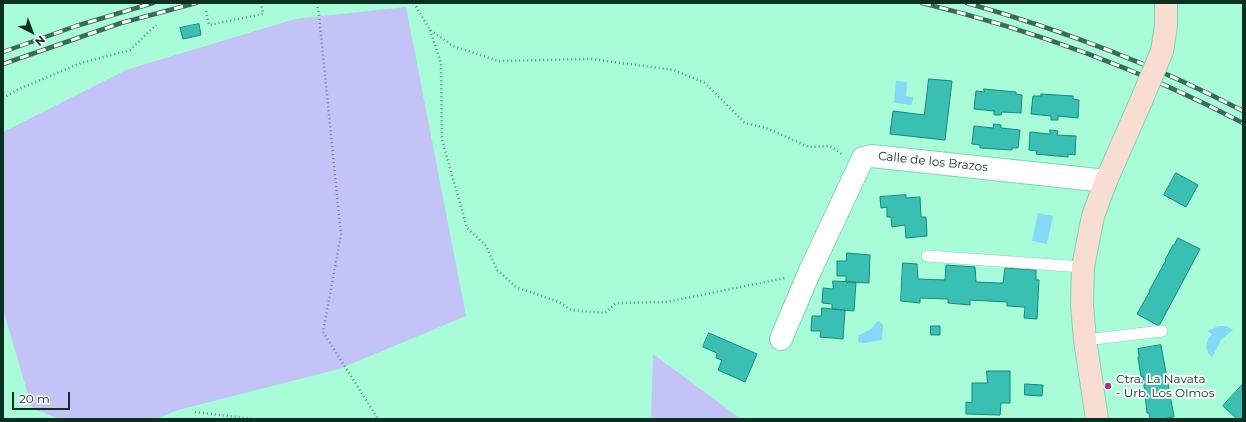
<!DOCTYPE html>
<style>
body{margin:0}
#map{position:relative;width:1246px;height:422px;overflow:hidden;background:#a8fcd7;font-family:Montserrat,sans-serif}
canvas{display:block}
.frame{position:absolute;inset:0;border:4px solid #0b2f21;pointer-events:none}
.north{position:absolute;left:12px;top:12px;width:40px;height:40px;-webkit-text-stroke:3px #fff;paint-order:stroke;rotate:138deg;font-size:11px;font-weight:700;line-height:16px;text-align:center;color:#0b2f21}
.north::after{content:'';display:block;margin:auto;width:14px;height:18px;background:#0b2f21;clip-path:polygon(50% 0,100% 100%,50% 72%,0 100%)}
.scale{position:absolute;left:12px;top:392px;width:58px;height:18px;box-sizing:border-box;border:2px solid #0b2f21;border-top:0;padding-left:5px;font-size:12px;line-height:14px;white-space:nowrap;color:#0b2f21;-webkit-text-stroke:3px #fff;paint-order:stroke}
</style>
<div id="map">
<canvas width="1246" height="422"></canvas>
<div class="frame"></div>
<div class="north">N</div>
<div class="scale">20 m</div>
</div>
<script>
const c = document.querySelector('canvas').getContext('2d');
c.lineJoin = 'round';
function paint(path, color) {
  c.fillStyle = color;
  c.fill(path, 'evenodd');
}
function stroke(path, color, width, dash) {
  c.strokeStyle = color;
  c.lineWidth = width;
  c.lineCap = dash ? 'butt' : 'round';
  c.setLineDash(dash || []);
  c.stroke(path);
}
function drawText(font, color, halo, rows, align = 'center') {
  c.font = font + ' Montserrat,sans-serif';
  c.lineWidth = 4;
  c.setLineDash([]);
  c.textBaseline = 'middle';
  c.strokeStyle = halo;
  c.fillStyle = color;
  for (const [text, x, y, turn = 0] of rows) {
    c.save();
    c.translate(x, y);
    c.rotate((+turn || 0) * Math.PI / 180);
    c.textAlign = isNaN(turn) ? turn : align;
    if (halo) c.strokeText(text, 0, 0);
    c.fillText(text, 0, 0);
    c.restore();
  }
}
paint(new Path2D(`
 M406 7 466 316 339 369 178 410 156 419H60L32 408 3 309V132L126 70 295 19Z
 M653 354 741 419H651Z`), '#c3c3f8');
paint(new Path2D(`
 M896 81 907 82 906 96 913 97V100L911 105 894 103Z
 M1038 213 1053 216 1047 244 1032 241Z
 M879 321 883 325 882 340 863 343 859 342 858 340 859 335 871 329 877 322Z
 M1219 326H1226L1233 330 1221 340 1212 358C1205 351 1204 342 1212 334L1207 331Z`), '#86d8f9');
const building = new Path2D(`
 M199 24 201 35 183 39 180 28Z
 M929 79 952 81 945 140 890 134 893 111 924 115Z
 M984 89 1016 92V94L1022 95 1021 113 1002 112 1001 115H994V111L974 109 976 91 984 92Z
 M1041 94 1073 96V99L1079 100 1078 118 1058 116V120H1051V116L1031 114 1033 96H1041Z
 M994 124 1001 125V128L1020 130 1018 148H1012V150L980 148V145L972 144 974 126 993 128Z
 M1050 130 1058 131 1057 135 1076 136 1075 155 1068 154V157L1036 154 1037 151 1029 150 1030 132 1050 134Z
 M1176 173 1198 185 1186 207 1164 195Z
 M906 195V198L920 197 921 217H926L927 236 906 238 905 225 892 227 891 217H887V207L881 208 880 197Z
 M1178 238 1200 249 1159 326 1137 314 1150 291H1149L1165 262 1166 261 1165 260 1173 245H1174Z
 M847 253 870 255 869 283 846 282V276H837V261H846Z
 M903 263 917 264 918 279 945 280 946 265 975 267 976 282 999 283H1003L1005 268 1036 270V280H1039L1037 319 1024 318 1025 307 1007 306V302L970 300V305L948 303V299L920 298V303L901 301Z
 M833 281 856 282 854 311 832 309V304L822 303 823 288 833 289Z
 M822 308 845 310 843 339 820 337 821 331H811L812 316H821Z
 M931 326H940V335H931Z
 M709 333 757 354 745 382 718 370 722 360 716 358 717 353 703 347Z
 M1161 345 1174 417 1162 419H1150L1149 413H1147L1143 376 1141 377 1138 357H1139L1138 349Z
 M987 371H1010V403H1001L1000 415 966 414V402L972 403V383H987Z
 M1025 384 1043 385 1042 396 1025 395Z
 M1243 384V419H1237L1223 406Z`);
paint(building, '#39c0b2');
stroke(building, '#14897f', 1);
const lane = new Path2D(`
 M927 256 1083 267
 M1085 340 1162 331`);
const street = new Path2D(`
 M781 339 809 273 863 158 872 156 1106 181`);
const secondary = new Path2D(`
 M1162 51 1166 26V3
 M1097 419 1085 340 1082 305 1083 267 1093 216 1106 181 1142 99`);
stroke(lane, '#81d4b0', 12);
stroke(street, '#81d4b0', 24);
stroke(secondary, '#81d4b0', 24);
stroke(new Path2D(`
 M317 3 319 15 341 235 323 332 378 419
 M414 3 430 30 453 46 499 61 591 59 674 70 705 83 745 123 766 128 809 147 830 146 842 154
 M206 11 209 25 263 14 261 3
 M430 30 441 63 442 140 467 228 486 246 497 270 516 287 559 302 571 310 605 313 616 303 667 302 785 278
 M3 98 19 89 81 63 130 50 156 25
 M195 412 253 419`), '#59947b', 2.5, [1, 3]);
stroke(lane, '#fff', 11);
stroke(street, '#fff', 22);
stroke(secondary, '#f7ddd2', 22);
const rail = new Path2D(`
 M922 3C1033 30 1142 70 1243 123
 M967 3C1062 30 1155 65 1243 111
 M3 52 76 26 153 3
 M3 64 121 23 196 3`);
stroke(rail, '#396b57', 4.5);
stroke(rail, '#fff', 3, [9]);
const secondaryBridge = new Path2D(`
 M1142 99 1162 51`);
stroke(secondaryBridge, '#81d4b0', 24, []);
stroke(secondaryBridge, '#f7ddd2', 22);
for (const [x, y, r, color] of [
 [1108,386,4,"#b03485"]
]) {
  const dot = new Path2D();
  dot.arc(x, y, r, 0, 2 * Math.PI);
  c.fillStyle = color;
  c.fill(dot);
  stroke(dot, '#fff', 1.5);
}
drawText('12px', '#0b2f21', '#fff', [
 ["Calle de los Brazos",933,162,6]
]);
drawText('12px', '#0b2f21', '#fff', [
 ["Ctra. La Navata",1116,379],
 ["- Urb. Los Olmos",1116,393]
], 'left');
</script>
